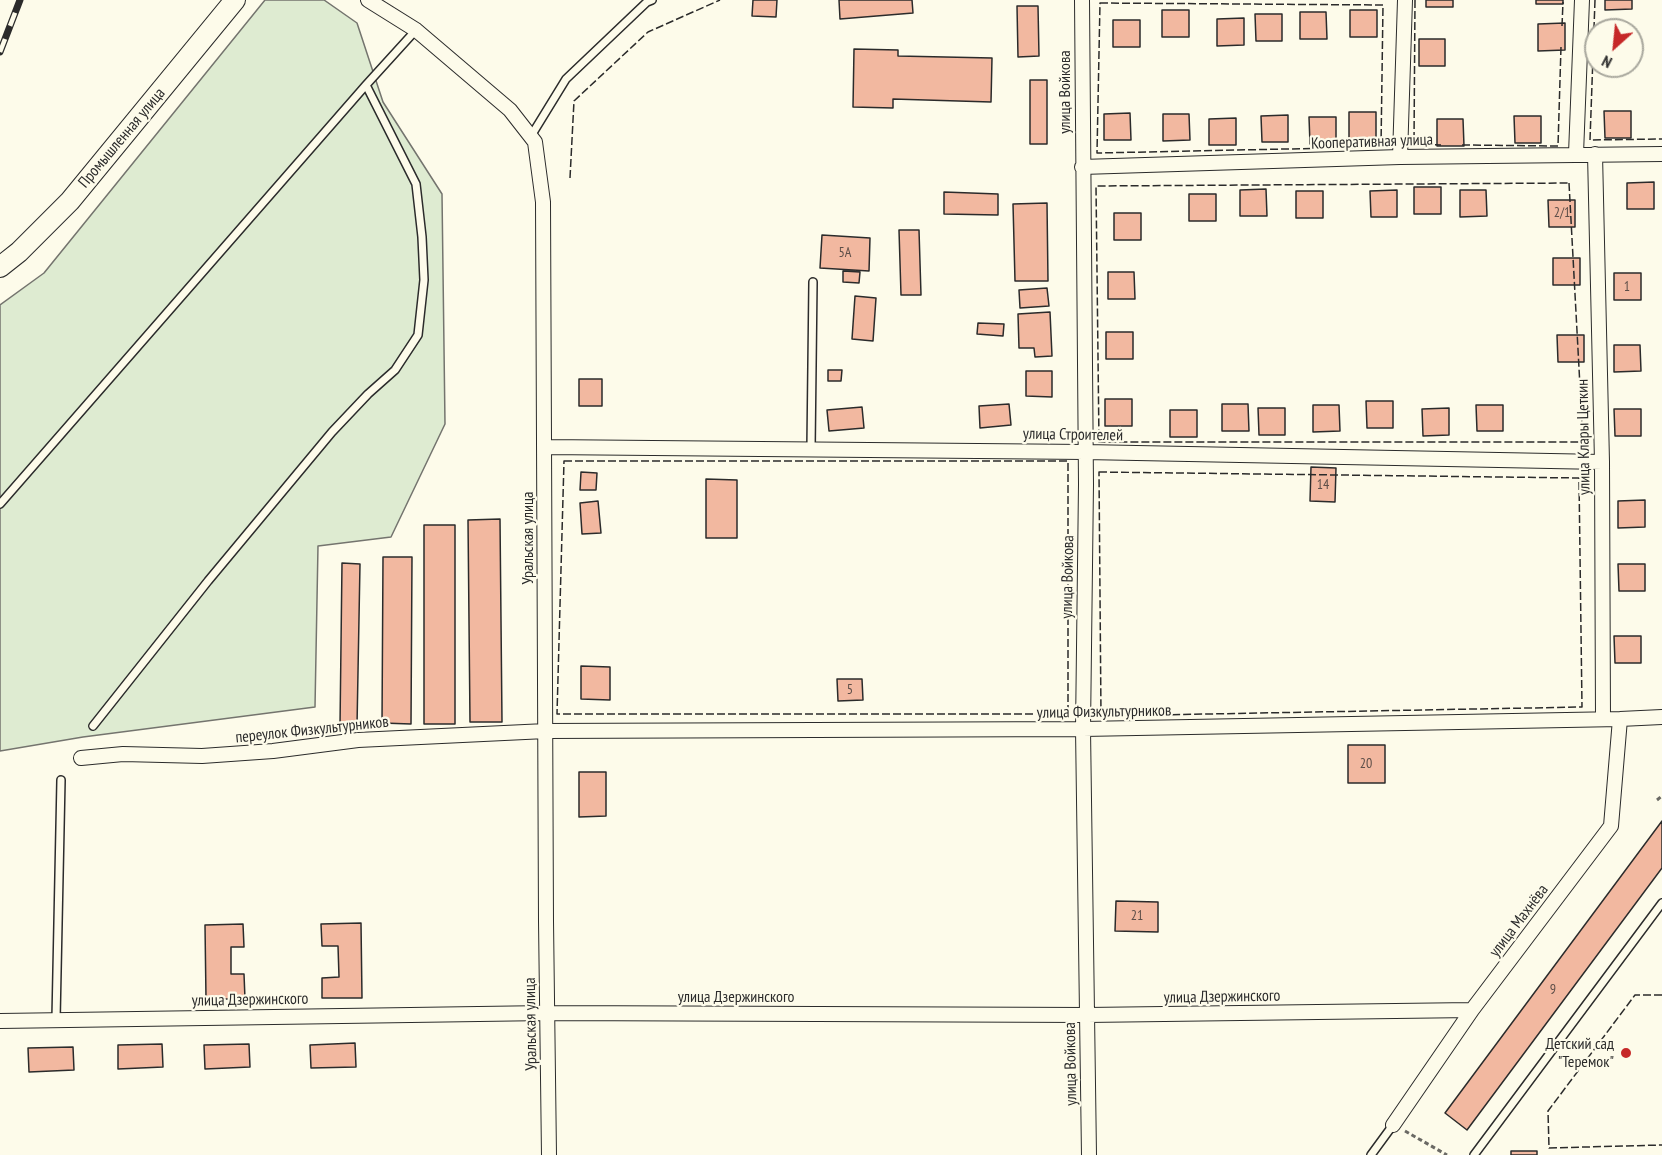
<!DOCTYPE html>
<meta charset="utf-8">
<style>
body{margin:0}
#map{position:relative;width:1662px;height:1155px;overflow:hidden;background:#fdfbea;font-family:"PT Sans Narrow",sans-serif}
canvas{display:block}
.north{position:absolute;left:1584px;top:18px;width:60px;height:60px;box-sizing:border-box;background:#fdfbea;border:2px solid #a9a89e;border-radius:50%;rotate:207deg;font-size:16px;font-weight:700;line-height:24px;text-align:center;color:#2b2b2b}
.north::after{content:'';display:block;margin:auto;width:21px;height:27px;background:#c62828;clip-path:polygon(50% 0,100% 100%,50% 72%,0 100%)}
</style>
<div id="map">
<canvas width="1662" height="1155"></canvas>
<div class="north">N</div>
</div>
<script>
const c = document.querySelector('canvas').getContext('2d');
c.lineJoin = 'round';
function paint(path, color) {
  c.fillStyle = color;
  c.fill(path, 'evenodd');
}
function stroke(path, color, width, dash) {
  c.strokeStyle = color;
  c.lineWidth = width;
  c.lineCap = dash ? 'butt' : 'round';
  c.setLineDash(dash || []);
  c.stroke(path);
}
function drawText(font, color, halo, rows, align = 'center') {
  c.font = font + ' "PT Sans Narrow",sans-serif';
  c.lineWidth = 4.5;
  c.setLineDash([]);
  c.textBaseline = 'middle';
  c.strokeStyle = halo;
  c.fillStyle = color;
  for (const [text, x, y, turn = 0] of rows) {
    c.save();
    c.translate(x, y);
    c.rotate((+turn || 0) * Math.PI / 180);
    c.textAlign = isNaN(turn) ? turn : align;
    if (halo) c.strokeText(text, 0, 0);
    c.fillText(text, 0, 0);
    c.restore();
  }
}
const green = new Path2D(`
 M265 0H324L357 23 383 102 442 194 445 424 391 537 318 546 315 707 83 737 0 751V305L44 273Z`);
paint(green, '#deebd1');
stroke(green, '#74746e', 1.5);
const building = new Path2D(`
 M753 0H777L776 17 752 16Z
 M839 0H912L913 13 840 19Z
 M1426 0H1453V7H1426Z
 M1536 0H1563V4H1536Z
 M1605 0H1632V9L1605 10Z
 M1017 6H1038L1039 56 1018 57Z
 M1162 10H1189V37H1162Z
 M1350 10H1377V37H1350Z
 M1300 12H1326L1327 39H1300Z
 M1255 14H1282V41H1256Z
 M1244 18V45L1217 46V19Z
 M1113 20H1140V47H1113Z
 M1565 23V50L1538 51V24Z
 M1419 39H1445V66H1419Z
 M854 49 898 50V56L992 58 991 102 893 99V108L853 107Z
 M1030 80H1047V144H1030Z
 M1604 111H1631V138H1605Z
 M1349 112H1376V139H1349Z
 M1130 113 1131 140H1104V114Z
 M1163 114H1189L1190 140 1163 141Z
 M1288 115V142H1262L1261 116Z
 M1514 116H1541V143H1515Z
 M1309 117H1336V144H1310Z
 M1236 118V145H1209V119Z
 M1437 119H1463L1464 146H1437Z
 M1654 182V209H1627V183Z
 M1414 187H1441V214H1414Z
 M1266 189 1267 216H1240V190Z
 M1397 190V217H1371L1370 191Z
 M1460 190H1486L1487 216 1460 217Z
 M1296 191H1323V218H1296Z
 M944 192 998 194V215L944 214Z
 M1189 194H1216V221H1189Z
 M1548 200H1575V227H1549Z
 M1047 203 1048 281H1015L1013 204Z
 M1114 213H1141V240H1114Z
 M899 230H919L921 295H901Z
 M822 235 870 238 869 271 820 268Z
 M1553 258H1580V285H1553Z
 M843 271 860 272 859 283 843 282Z
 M1108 272H1134L1135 299H1108Z
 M1614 273H1641V300H1614Z
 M1047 288 1049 306 1020 308 1019 290Z
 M855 296 876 298 873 341 852 339Z
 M1050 312 1052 356 1035 357 1034 348H1019L1018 314Z
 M978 323 1004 324 1003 336 977 334Z
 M1106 332H1133V359H1106Z
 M1557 335H1584V362H1558Z
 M1614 345H1640L1641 371 1614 372Z
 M828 370H842L841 381H828Z
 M1026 371H1052V397L1026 396Z
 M579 379H602V406H579Z
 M1105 399H1132V426H1105Z
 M1366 401H1393V428H1367Z
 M1009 404 1011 425 980 428 979 406Z
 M1222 404H1248L1249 431H1222Z
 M1313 405H1339L1340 431 1313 432Z
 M1476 405H1503V431H1477Z
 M862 407 864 428 829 431 827 410Z
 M1258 408H1285V435H1259Z
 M1449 408V435L1423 436 1422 409Z
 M1614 409H1641V436H1615Z
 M1170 410H1197V437H1170Z
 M1311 467 1336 468 1335 502 1310 501Z
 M581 472 597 473 596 490H580Z
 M706 479 737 480V538H706Z
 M1645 500V527L1618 528V501Z
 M598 501 601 533 582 534 580 503Z
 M500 519 502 722H470L468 520Z
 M424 525H455V724H424Z
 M383 557H412L411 724 382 723Z
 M342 563 360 564 357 726H340Z
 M1618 564H1645V591H1619Z
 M1614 636H1641V663H1615Z
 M581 666 610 667V700L581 699Z
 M837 679H862L863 700 838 701Z
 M1348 745H1385V783H1348Z
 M579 772H606V816L579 817Z
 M1662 821V868L1467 1130 1445 1113Z
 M1116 901 1158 902V932L1115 931Z
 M361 923 362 998H322V978L339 977 338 946H322L321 924Z
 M243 924 244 947H231V974H244L245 999H206L205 925Z
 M355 1043 356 1067 311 1068 310 1045Z
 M162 1044 163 1067 118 1069V1045Z
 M249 1044 250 1067 205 1069 204 1045Z
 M73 1047 74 1070 29 1072 28 1048Z
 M1511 1151H1537V1155H1511Z`);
paint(building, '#f2b8a0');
stroke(building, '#2b2b2b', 1.5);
const service = new Path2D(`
 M531 136 566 79 647 2 652 0
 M811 448 813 282
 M0 504 366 85 416 30
 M93 726 208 581 332 432 368 394 395 370 418 335 424 280 422 237 416 184 366 85
 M56 1019 61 780
 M1371 1155 1393 1125
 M1474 1155 1662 903`);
const minor = new Path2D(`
 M368 0 416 30 510 110 535 142 543 202 546 921 549 1155
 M1082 0 1086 484 1083 729 1089 1155
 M1576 154 1582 0
 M1595 154 1602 462 1603 719
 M1400 157 1405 0
 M1082 167 1400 157 1662 154
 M545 447 1085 452 1602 462
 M81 758 123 754 202 756 273 751 358 740 546 731 1083 729 1620 719 1662 717
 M0 1021 547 1013 1087 1015 1472 1010
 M1393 1125 1472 1010 1611 826 1620 719`);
const secondary = new Path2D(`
 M0 267 19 252 70 201 235 0`);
stroke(service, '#2b2b2b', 10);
stroke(minor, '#2b2b2b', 16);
stroke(secondary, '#2b2b2b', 22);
stroke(new Path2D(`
 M1657 800 1662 796
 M1405 1131 1447 1155`), '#6a6964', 3, [4.5, 3]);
stroke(service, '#fdfbea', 7);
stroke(minor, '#fdfbea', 14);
stroke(secondary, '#fdfbea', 20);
const rail = new Path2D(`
 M0 52 20 0`);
stroke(rail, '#2b2b2b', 7);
stroke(rail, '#fdfbea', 4.5, [14]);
stroke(new Path2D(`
 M1415 0 1414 144 1441 145
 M1595 0 1590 140 1662 139
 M1100 3 1383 5 1381 147 1097 153Z
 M1562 26 1563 2
 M1462 145 1558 146 1561 47
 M570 178 574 101 648 32 720 0
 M1569 183 1583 442H1099L1096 186Z
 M564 461H1068V714H557Z
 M1099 472 1579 478 1582 707 1101 716Z
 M1662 995H1635L1548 1111 1549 1148 1662 1145`), '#2b2b2b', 1.5, [8, 3]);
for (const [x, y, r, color] of [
 [1626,1053,6,"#c62828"]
]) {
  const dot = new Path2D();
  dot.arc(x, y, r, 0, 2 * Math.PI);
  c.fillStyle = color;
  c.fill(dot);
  stroke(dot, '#fdfbea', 2);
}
drawText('14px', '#5d4e48', null, [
 ["2/1",1562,213],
 ["5А",845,253],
 ["1",1627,287],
 ["14",1323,485],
 ["5",850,690],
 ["20",1366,764],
 ["21",1137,916],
 ["9",1553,990]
]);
drawText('16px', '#2b2b2b', '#fdfbea', [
 ["улица Войкова",1065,92,-90],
 ["Промышленная улица",122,138,-50],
 ["Кооперативная улица",1372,142,-2],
 ["улица Строителей",1073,435,1],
 ["улица Клары Цеткин",1584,437,-91],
 ["Уральская улица",528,538,-90],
 ["улица Войкова",1068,577,-89],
 ["улица Физкультурников",1104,712,-1],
 ["переулок Физкультурников",312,730,-6],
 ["улица Махнёва",1519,921,-53],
 ["улица Дзержинского",736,997],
 ["улица Дзержинского",1222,997,-1],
 ["улица Дзержинского",250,1000,-1],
 ["Уральская улица",531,1024,-91],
 ["улица Войкова",1071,1064,-91]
]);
drawText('16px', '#2b2b2b', '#fdfbea', [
 ["Детский сад",1614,1044],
 ["\"Теремок\"",1614,1062]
], 'right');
</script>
